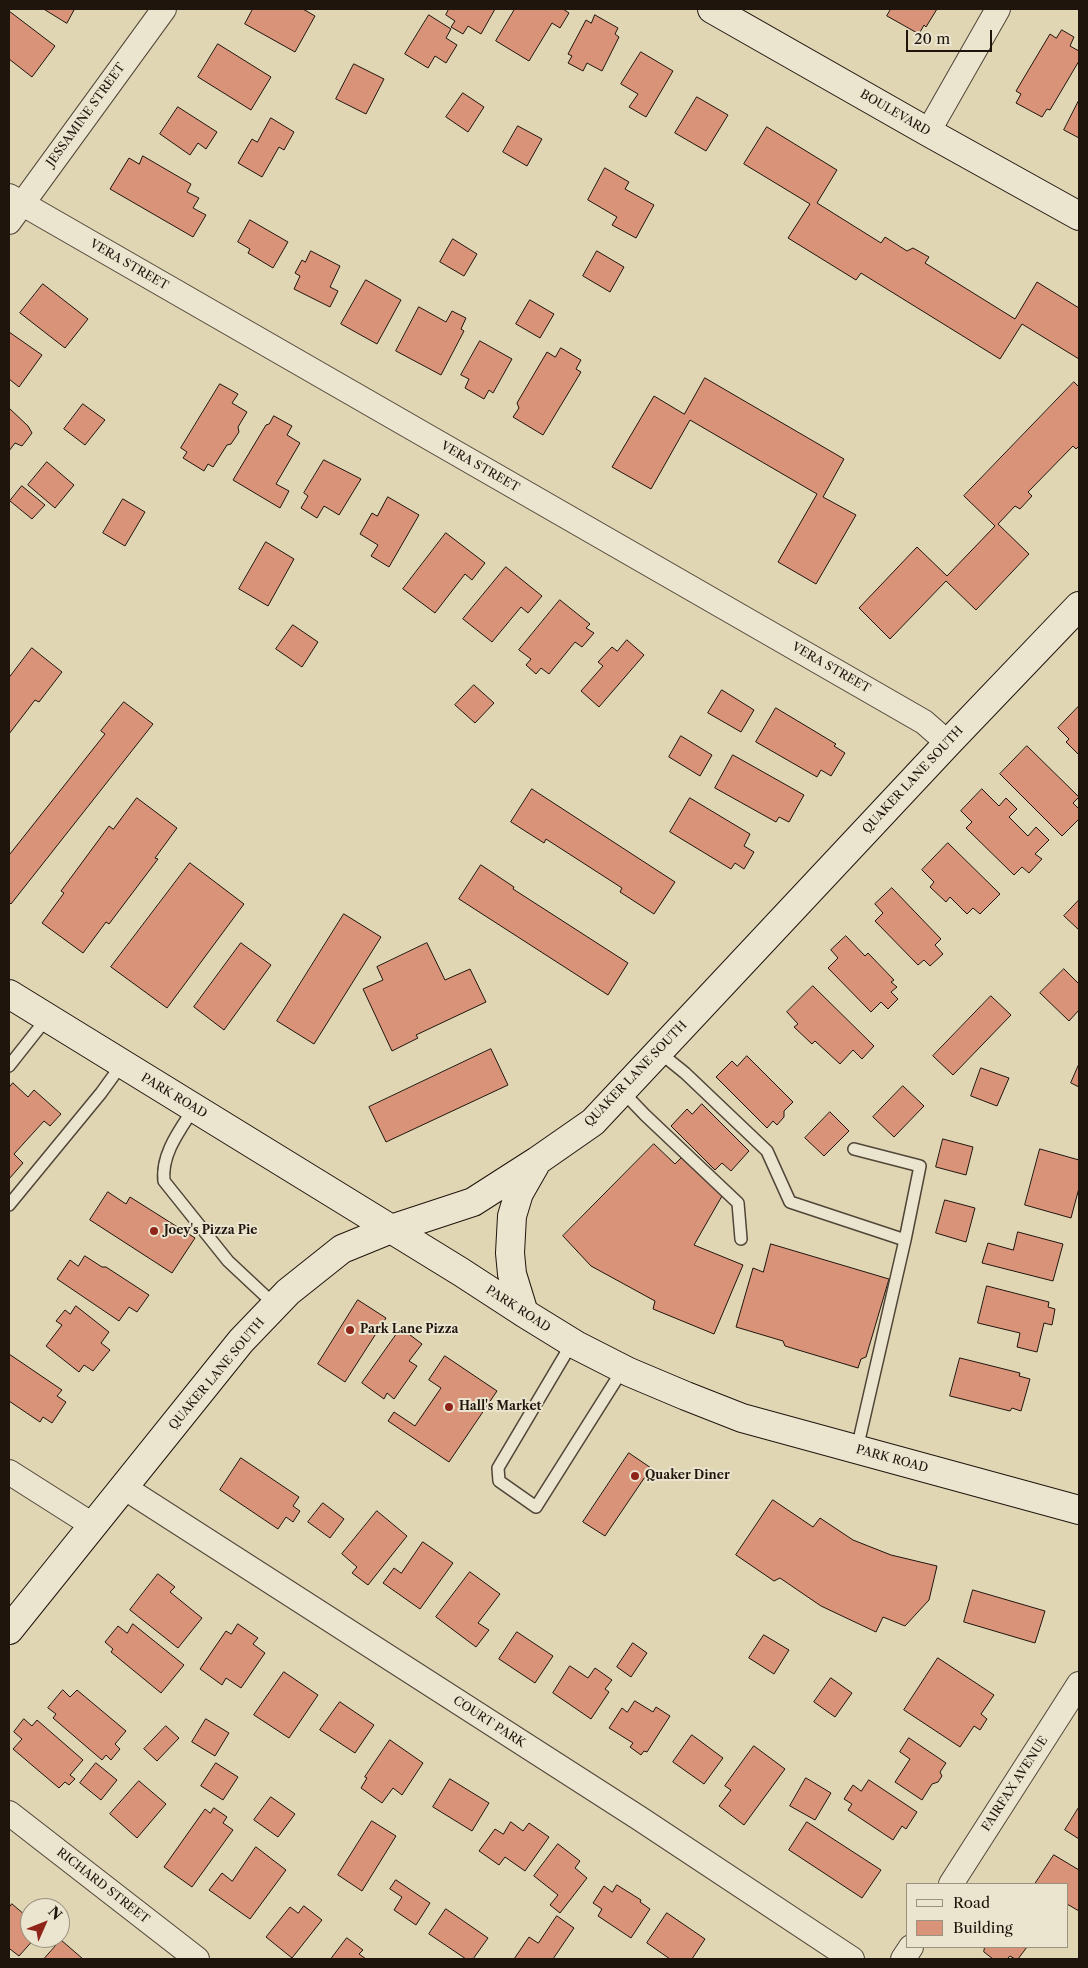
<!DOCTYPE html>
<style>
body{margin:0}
#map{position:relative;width:1088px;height:1968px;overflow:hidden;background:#e0d6b4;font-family:"Libre Caslon Text",serif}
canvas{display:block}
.frame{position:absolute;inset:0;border:10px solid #20150d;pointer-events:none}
.legend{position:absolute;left:906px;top:1883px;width:162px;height:65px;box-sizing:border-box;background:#ebe4ce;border:1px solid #9a9181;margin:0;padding:6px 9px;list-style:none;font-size:15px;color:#20150d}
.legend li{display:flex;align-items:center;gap:10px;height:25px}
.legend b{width:25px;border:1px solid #9a9181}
.north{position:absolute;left:20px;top:1898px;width:50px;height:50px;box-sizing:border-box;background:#ebe4ce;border:1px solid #9a9181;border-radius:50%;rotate:46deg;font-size:14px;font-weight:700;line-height:20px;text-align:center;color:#20150d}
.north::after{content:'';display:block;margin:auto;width:18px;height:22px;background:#8f2418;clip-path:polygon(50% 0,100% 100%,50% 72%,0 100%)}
.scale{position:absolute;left:906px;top:30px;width:86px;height:22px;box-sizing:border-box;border:2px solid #20150d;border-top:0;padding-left:6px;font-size:15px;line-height:18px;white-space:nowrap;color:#20150d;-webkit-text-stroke:4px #ebe4ce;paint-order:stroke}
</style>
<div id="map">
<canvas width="1088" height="1968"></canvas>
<div class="frame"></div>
<ul class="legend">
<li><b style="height:6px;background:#ebe4ce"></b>Road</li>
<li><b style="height:14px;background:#d99379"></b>Building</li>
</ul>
<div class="north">N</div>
<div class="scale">20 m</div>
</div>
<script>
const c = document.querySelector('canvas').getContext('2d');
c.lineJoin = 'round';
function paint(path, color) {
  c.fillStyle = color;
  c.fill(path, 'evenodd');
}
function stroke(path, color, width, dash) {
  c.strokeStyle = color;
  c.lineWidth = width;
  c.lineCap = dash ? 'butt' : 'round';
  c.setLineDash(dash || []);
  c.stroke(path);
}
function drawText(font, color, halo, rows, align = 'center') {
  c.font = font + ' "Libre Caslon Text",serif';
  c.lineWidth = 4;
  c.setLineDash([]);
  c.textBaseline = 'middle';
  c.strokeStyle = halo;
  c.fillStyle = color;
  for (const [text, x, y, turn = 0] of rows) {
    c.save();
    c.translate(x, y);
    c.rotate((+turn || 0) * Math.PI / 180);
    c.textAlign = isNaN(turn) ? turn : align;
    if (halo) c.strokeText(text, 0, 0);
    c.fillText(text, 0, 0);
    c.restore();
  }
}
const building = new Path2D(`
 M44 9H72L74 10 67 23Z
 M253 9H303L315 16 295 52 245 24Z
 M449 9H495L481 34 468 26 463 34 451 27 455 21 446 15Z
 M515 9H563L569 13 560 28 552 23 529 61 496 41Z
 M891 9H937L926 27 924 25 919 34 887 16Z
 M9 11 55 46 32 77 9 59Z
 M429 15 451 29 446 38 457 45 446 63 435 56 428 68 405 54Z
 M595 15 618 28 615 34 619 37 602 71 587 63 583 71 568 63 572 56 568 54 586 20 591 23Z
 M1062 30 1074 37 1070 46 1079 51V61L1050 110 1047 109 1042 117 1016 103 1021 94 1016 91 1050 34 1056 38Z
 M218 44 271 77 251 110 198 77Z
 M641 52 673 71 646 117 629 107 638 94 621 84Z
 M354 64 384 79 366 114 336 99Z
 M463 93 484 107 468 132 446 117Z
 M697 97 728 115 706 151 675 133Z
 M1079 100V138L1064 130Z
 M178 107 217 132 206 149 198 143 190 155 160 134Z
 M271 118 294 132 284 150 279 147 262 177 238 163 252 139 257 142Z
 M518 126 542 139 527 166 503 152Z
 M767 127 837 170 817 203 881 243 885 237 907 251 913 248 929 257 925 263 1015 319 1037 282 1079 308V359L1022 324 1000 359 861 273 856 280 788 238 810 204 744 164Z
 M143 156 191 184 187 192 199 198 193 208 206 215 193 237 110 189 129 158 139 164Z
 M605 168 629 182 625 189 654 205 636 238 612 225 617 217 588 200Z
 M250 220 288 242 273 268 248 253 250 249 238 242Z
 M453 239 477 254 464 276 440 262Z
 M311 251 340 266 330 287 338 291 330 307 294 289 300 276 295 273 302 260 305 262Z
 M597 251 624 267 610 292 583 276Z
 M366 280 401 300 377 344 341 324Z
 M43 284 88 319 65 348 20 313Z
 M530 300 554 314 540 338 516 324Z
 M419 307 446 322 452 311 466 318 461 329 464 331 441 375 396 351Z
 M9 332 42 355 19 387 9 379Z
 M480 341 512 359 493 393 489 390 484 399 465 388 469 379 461 375Z
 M561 348 581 360 576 369 581 372 543 435 513 417 519 408 517 403 547 352 555 357Z
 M705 378 844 459 823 497 856 515 816 584 778 562 817 494 690 420 651 489 612 467 654 396 684 414Z
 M1074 382 1079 387V446L1076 449 1073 446 1028 492 1032 496 1020 509 1015 506 998 524 1029 554 976 610 946 581 890 639 859 608 917 547 947 576 995 526 964 496Z
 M220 384 238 394 232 403 247 412 238 427 239 432 231 444 227 445 213 467 208 464 204 471 183 458 187 452 181 448Z
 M83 404 105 420 85 445 64 429Z
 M9 408 28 426 32 433 22 446 15 443 9 451Z
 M274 416 292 426 287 435 300 443 276 484 289 491 280 508 233 480 266 425 269 424Z
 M324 460 361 479 339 515 324 506 317 518 301 508 308 496 304 493Z
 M47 462 74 485 55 508 28 485Z
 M22 486 45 505 32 519 10 501Z
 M388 497 419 515 389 567 371 556 378 545 360 534 372 513 377 516Z
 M123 499 145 512 125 546 103 533Z
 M446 533 485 563 472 580 465 574 435 613 403 589Z
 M266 542 294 559 268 606 239 589Z
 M506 567 542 596 528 613 521 607 492 642 463 619Z
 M560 600 590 624 586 628 594 633 582 647 575 642 549 674 541 668 536 674 526 665 531 659 519 650Z
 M293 625 318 642 302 667 276 649Z
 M627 640 644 655 599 707 581 691 603 666 598 662 612 647 617 651Z
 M32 648 62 672 39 702 35 700 9 734V678Z
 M474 685 494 703 475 723 455 705Z
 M722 690 754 710 741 732 708 713Z
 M124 702 153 724 11 904 9 902V853L10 854 105 734 101 731Z
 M1079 706V755L1066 742 1069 739 1058 728Z
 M776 708 836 744 834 746 845 753 831 776 821 770 817 777 756 742Z
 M681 736 712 755 700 776 669 757Z
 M1027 746 1079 797 1073 803 1079 809V819L1062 836 1000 774Z
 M733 755 804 795 789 822 779 817 776 822 715 788Z
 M532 789 675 882 654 914 620 892 622 888 546 839 544 843 511 822Z
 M982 789 999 806 1006 798 1017 809 1009 817 1028 836 1036 827 1049 840 1035 854 1042 859 1029 873 1022 867 1014 875 966 828 972 822 961 811Z
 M137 798 177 828 155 858 158 859 109 924 106 922 83 953 42 923 64 893 61 891 109 826 113 829Z
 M690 798 750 834 744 846 754 852 744 869 735 863 731 869 670 832Z
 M948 843 1000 894 980 914 973 908 967 914 950 897 946 902 930 887 934 882 922 870Z
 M190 863 244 904 167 1008 111 967Z
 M481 865 514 887 513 889 628 963 608 995 459 899Z
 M892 888 941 939 935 945 943 954 930 966 924 960 918 965 875 921 883 913 875 904Z
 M1079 900V930L1064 916Z
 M344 914 381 937 314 1044 277 1021Z
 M846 936 865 956 868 953 894 980 891 982 897 987 891 992 898 999 888 1009 881 1002 871 1012 828 968 838 958 831 950Z
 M241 943 271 965 224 1030 194 1007Z
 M427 943 445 980 470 969 486 1002 416 1035 418 1038 392 1051 363 989 383 980 377 967Z
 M1064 969 1079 984V1010L1069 1021 1040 993Z
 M813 986 874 1046 862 1059 853 1050 840 1064 815 1041 812 1044 794 1027 798 1024 787 1012Z
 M991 996 1011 1015 953 1075 933 1056Z
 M491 1049 508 1085 386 1142 369 1107Z
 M747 1056 793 1102 784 1111V1117L777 1125 773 1121 767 1128 716 1077 732 1061 737 1066Z
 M1079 1064V1087L1071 1083Z
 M981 1068 1009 1078 997 1106 971 1096Z
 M13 1083 28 1097 34 1090 61 1114 50 1126 44 1121 14 1154 23 1163 9 1179V1088Z
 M903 1086 924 1106 894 1137 873 1117Z
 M702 1104 749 1151 731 1171 722 1163 715 1170 671 1126 687 1109 692 1114Z
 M830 1112 849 1131 824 1156 805 1138Z
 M943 1139 973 1147 966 1175 936 1167Z
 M654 1144 675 1164 682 1157 722 1196 694 1245 743 1265 714 1334 653 1309 655 1301 591 1266 563 1236Z
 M1040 1149 1079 1160V1188L1071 1218 1025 1205Z
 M108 1192 126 1204 130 1197 195 1238 172 1273 90 1220Z
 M945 1200 975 1208 966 1242 936 1233Z
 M1018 1232 1063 1244 1053 1281 982 1263 988 1243 1013 1250Z
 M771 1244 889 1279 866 1357 861 1359 858 1368 785 1346 783 1341 736 1327 753 1268 763 1272Z
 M85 1256 102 1267H106L149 1295 137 1312 129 1307 119 1321 57 1279 70 1260 78 1266Z
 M987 1286 1049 1302 1048 1307 1055 1309 1052 1325 1044 1323 1037 1352 1017 1347 1020 1333 978 1323Z
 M358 1300 386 1318 345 1382 318 1364Z
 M76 1306 109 1332 101 1343 110 1350 93 1371 84 1365 79 1372 46 1346 62 1325 56 1321 65 1310 70 1314Z
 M401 1328 422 1344 409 1361 417 1366 394 1399 387 1393 384 1399 362 1383Z
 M9 1354 62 1390 57 1396 66 1402 52 1423 43 1417 40 1422 9 1401Z
 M445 1356 497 1391 449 1462 388 1421 394 1412 415 1426 441 1388 429 1380Z
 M960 1358 1020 1373 1019 1376 1030 1379 1021 1411 1012 1408 1010 1411 950 1396Z
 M629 1453 651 1468 605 1536 583 1522Z
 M241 1458 299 1497 293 1506 300 1511 293 1522 286 1517 278 1529 220 1490Z
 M773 1500 813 1527 820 1518 853 1540 891 1555 937 1566 929 1600 905 1626 883 1617 876 1632 821 1606 780 1578 774 1581 736 1555Z
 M323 1503 344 1519 330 1538 308 1522Z
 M377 1511 407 1536 368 1585 352 1573 357 1567 342 1554Z
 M423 1542 453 1563 420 1609 383 1583 394 1568 401 1573Z
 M470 1572 500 1594 478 1623 489 1630 476 1647 436 1617Z
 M158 1574 175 1587 170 1592 202 1618 178 1648 130 1610Z
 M973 1590 1045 1611 1035 1643 964 1622Z
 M133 1624 184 1665 161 1693 111 1652 113 1649 105 1642 118 1626 127 1633Z
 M238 1624 258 1638 253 1644 265 1653 241 1688 226 1678 222 1685 200 1669 226 1631 231 1634Z
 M517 1632 553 1656 535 1683 499 1659Z
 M764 1635 789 1650 774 1674 749 1658Z
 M633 1643 647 1653 631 1677 617 1667Z
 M938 1658 994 1695 981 1714 987 1719 980 1730 974 1726 960 1747 904 1710Z
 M570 1666 588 1678 595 1668 612 1680 605 1689 609 1692 591 1719 553 1693Z
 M284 1672 318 1695 289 1738 254 1715Z
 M831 1678 852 1693 835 1717 814 1702Z
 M63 1690 70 1697 77 1690 126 1731 115 1744 120 1749 111 1760 106 1755 102 1760 53 1718 56 1714 48 1708Z
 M635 1701 653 1712 656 1707 670 1716 647 1752 644 1751 641 1755 630 1747 633 1743 609 1728 622 1708 627 1712Z
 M340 1702 374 1725 355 1753 320 1730Z
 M24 1719 32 1726 37 1720 83 1760 70 1775 75 1779 69 1785 65 1782 59 1788 13 1749 22 1739 14 1732Z
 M206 1719 229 1733 215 1756 192 1742Z
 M166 1726 179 1738 157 1761 144 1749Z
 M692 1735 723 1758 704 1784 673 1762Z
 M909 1738 946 1763 940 1772 942 1776 938 1782 932 1784 922 1800 895 1782 910 1759 900 1752Z
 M390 1740 423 1763 402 1795 393 1788 382 1803 361 1788 367 1778 365 1777Z
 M754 1746 785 1769 744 1825 719 1806 731 1790 725 1786Z
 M96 1763 117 1780 101 1800 80 1783Z
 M216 1763 238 1777 223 1800 201 1786Z
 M806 1778 831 1793 815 1820 790 1806Z
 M450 1779 489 1803 472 1831 433 1807Z
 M869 1780 917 1812 906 1829 902 1826 893 1840 848 1810 852 1804 844 1799 853 1785 861 1791Z
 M139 1781 166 1804 137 1838 110 1814Z
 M271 1797 295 1814 278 1837 254 1820Z
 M1079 1807V1839L1065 1830Z
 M214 1808 227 1817 223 1823 233 1830 192 1887 164 1867 205 1809 210 1813Z
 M372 1821 396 1836 362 1891 338 1875Z
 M511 1822 523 1831 529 1823 549 1837 525 1871 505 1857 499 1865 479 1851 495 1829 503 1834Z
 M807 1822 881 1870 862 1898 789 1850Z
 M558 1844 580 1861 575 1868 587 1878 560 1913 550 1905 558 1895 534 1876Z
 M256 1847 286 1870 250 1919 209 1890 222 1873 232 1881Z
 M1054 1855 1079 1870V1911L1067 1904V1884H1035Z
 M396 1880 430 1903 416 1925 394 1910 402 1897 390 1889Z
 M617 1885 641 1900 640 1902 650 1909 631 1938 598 1916 602 1909 593 1903 604 1886 612 1892Z
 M12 1904 25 1915 22 1918 30 1925V1938H35L19 1956 10 1949 9 1951V1908Z
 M304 1906 322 1920 292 1958 266 1937 290 1907 298 1913Z
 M446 1909 488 1938 473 1959H466L429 1934Z
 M667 1913 705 1939 692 1959H670L647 1943Z
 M557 1916 574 1928 553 1959H514L529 1937 538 1943Z
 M347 1938 363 1950 359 1954 366 1959H331Z
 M61 1940 83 1959H44Z
 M985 1947H1027L1018 1959H1015L1010 1956 1007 1959H993L984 1952Z`);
paint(building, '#d99379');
stroke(building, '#20150d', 1);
const service = new Path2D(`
 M659 1052 685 1073 767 1151 790 1202 905 1240 857 1449
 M9 1066 47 1018
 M622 1091 645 1115 738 1203 741 1239
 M194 1108C180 1130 161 1154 164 1181L228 1261 275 1305
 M854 1149 920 1166 905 1240
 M9 1205 101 1093 122 1064
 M572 1343 498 1468 499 1481 536 1507 623 1369`);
const minor = new Path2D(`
 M928 132 998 9
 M9 196 924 722 948 743
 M9 222 164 9
 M9 1472 94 1526
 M125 1488 639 1818 852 1959
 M9 1813 197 1959
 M951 1884 1079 1684
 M903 1959 911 1947`);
const secondary = new Path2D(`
 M712 9 928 132 1079 216
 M9 994 461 1272 524 1313 576 1345 629 1372 686 1396 742 1418 1079 1510
 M524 1313 512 1274 510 1253 512 1216 519 1193 535 1165
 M9 1630 241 1341 288 1292 342 1249 391 1229 473 1202 537 1161 593 1122 948 743 1079 606`);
stroke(service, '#504537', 14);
stroke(minor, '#504537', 26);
stroke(secondary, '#20150d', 30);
stroke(service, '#ebe4ce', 11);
stroke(minor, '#ebe4ce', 24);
stroke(secondary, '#ebe4ce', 28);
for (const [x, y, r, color] of [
 [154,1231,5,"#8f2418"],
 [350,1330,5,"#8f2418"],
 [449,1407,5,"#8f2418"],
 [635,1476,5,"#8f2418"]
]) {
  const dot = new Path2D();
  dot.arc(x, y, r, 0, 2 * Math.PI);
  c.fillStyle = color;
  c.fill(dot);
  stroke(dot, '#ebe4ce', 2);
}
drawText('12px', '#20150d', '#ebe4ce', [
 ["BOULEVARD",895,113,30],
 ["JESSAMINE STREET",86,115,-54],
 ["VERA STREET",129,265,30],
 ["VERA STREET",480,467,30],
 ["VERA STREET",831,668,30],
 ["QUAKER LANE SOUTH",913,780,-47],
 ["QUAKER LANE SOUTH",636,1074,-46],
 ["PARK ROAD",174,1096,31],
 ["PARK ROAD",518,1309,33],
 ["QUAKER LANE SOUTH",217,1374,-50],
 ["PARK ROAD",892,1459,15],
 ["COURT PARK",489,1722,33],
 ["FAIRFAX AVENUE",1015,1784,-57],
 ["RICHARD STREET",103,1886,38]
]);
drawText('bold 12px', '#20150d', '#ebe4ce', [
 ["Joey's Pizza Pie",164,1231],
 ["Park Lane Pizza",360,1330],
 ["Hall's Market",459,1407],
 ["Quaker Diner",645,1476]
], 'left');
</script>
